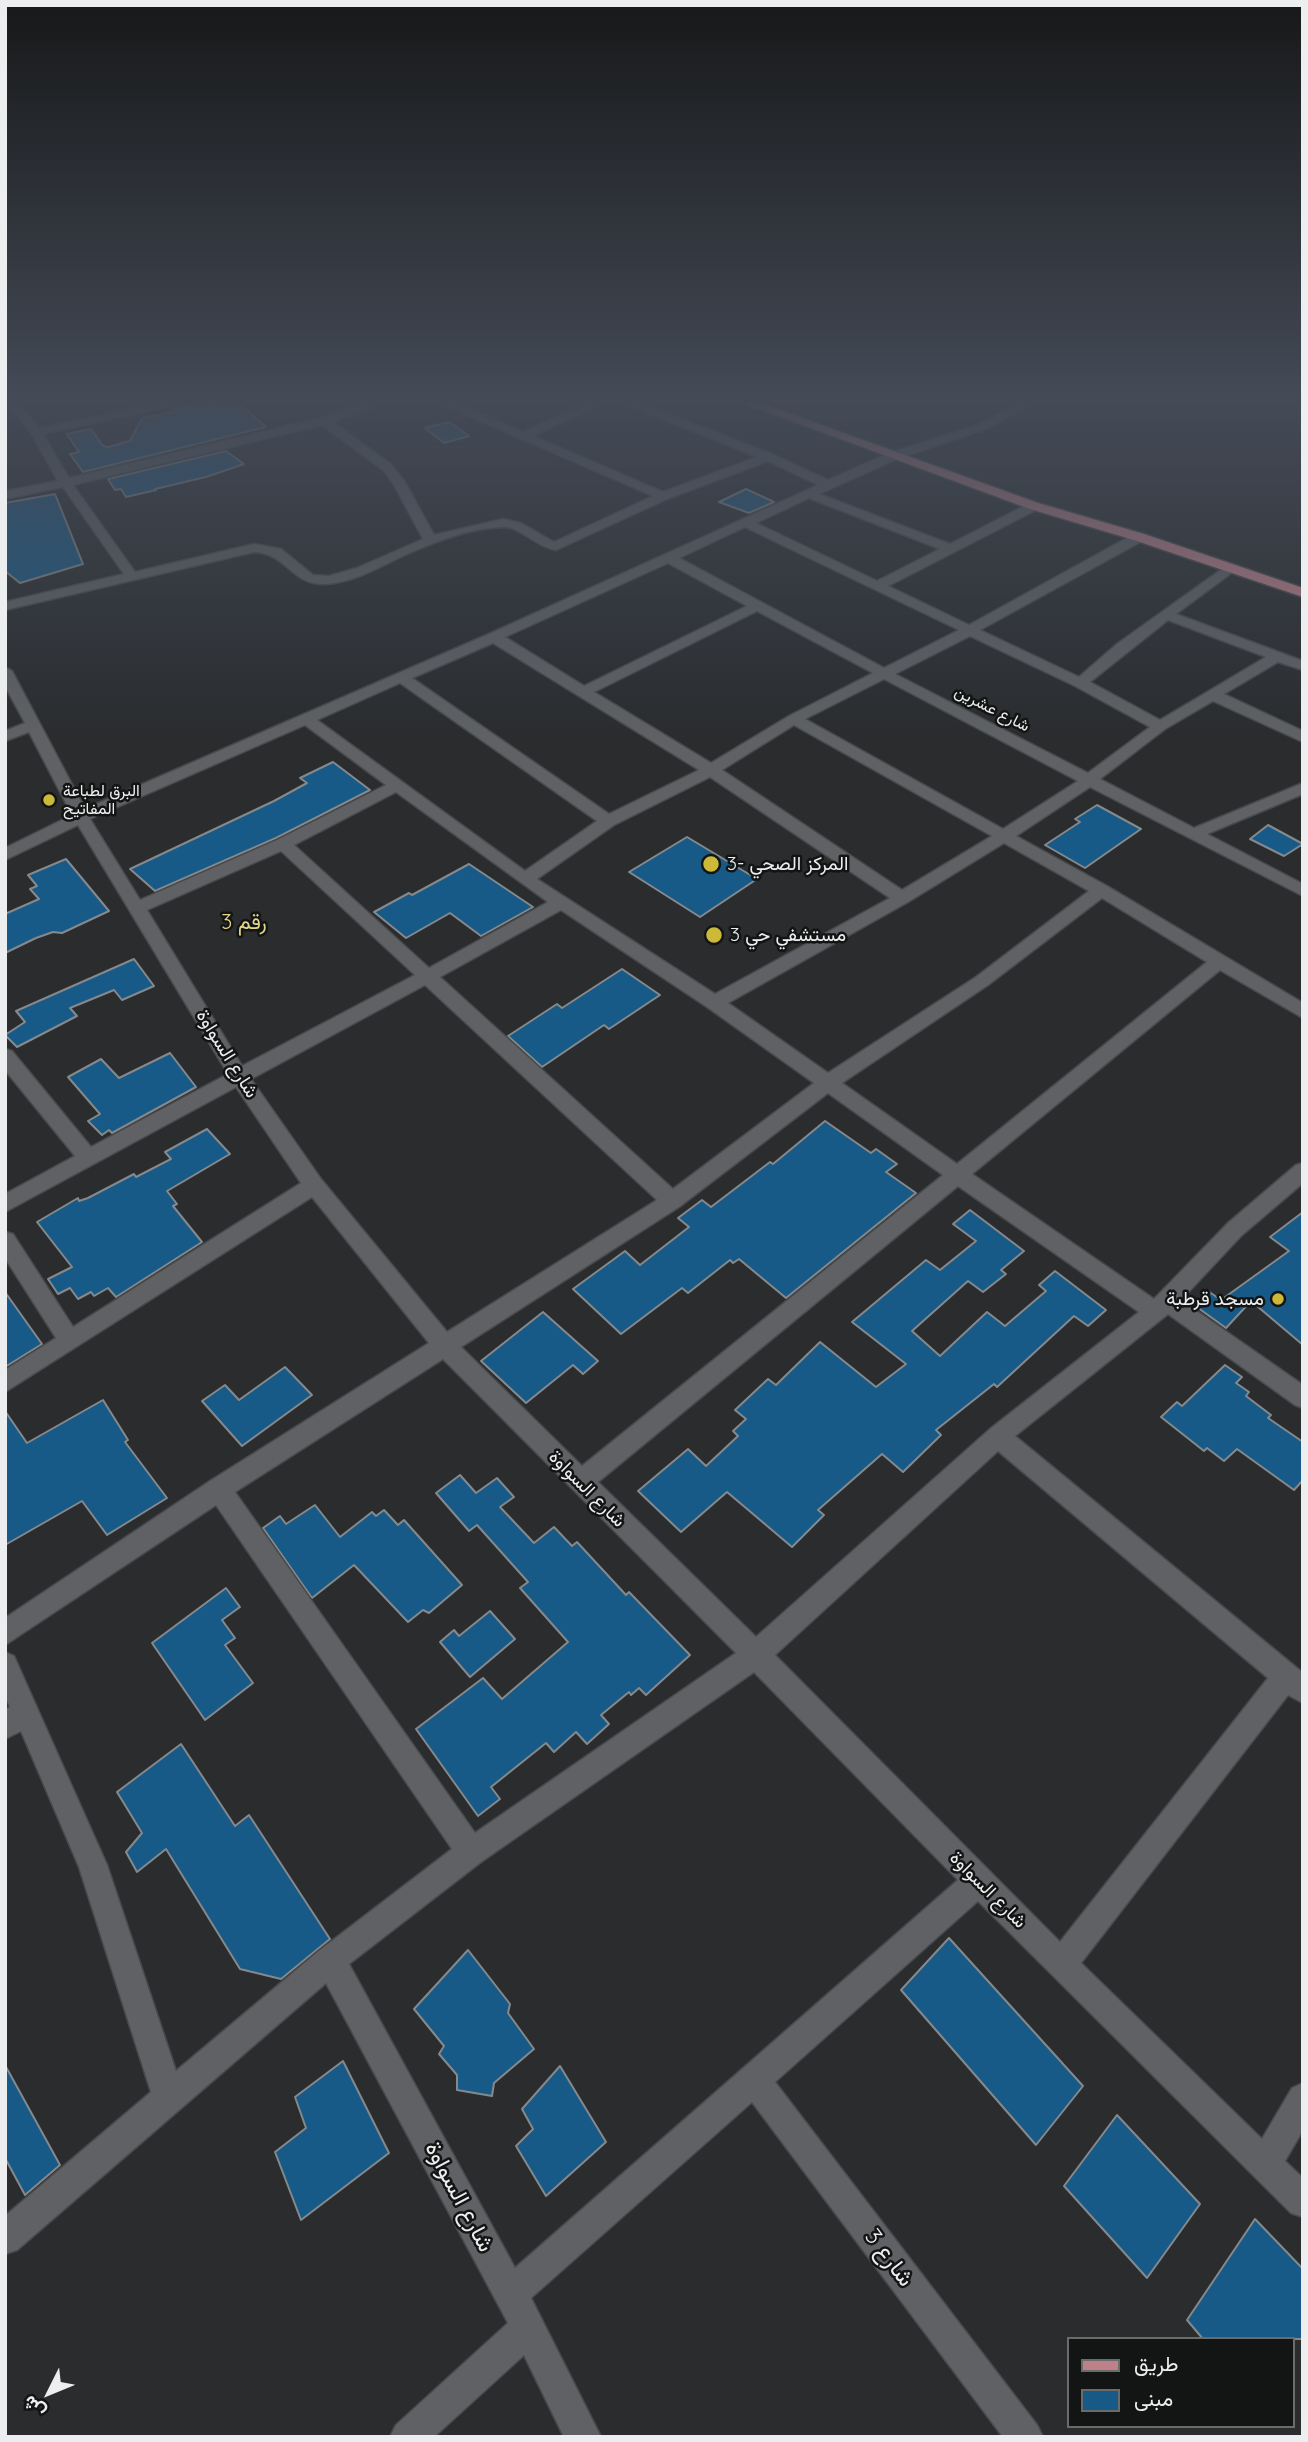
<!DOCTYPE html>
<meta charset="utf-8">
<style>
body{margin:0}
#map{position:relative;width:1308px;height:2442px;overflow:hidden;background:#2a2c2e;font-family:Quicksand,Vazirmatn,sans-serif}
canvas{display:block}
.frame{position:absolute;inset:0;border:7px solid #eceeef;pointer-events:none}
.legend{position:absolute;left:1067px;top:2337px;width:228px;height:91px;box-sizing:border-box;background:#131515;border:2px solid #6a6c6c;margin:0;padding:9px 12px;list-style:none;font-size:21px;color:#eceeef}
.legend li{display:flex;align-items:center;gap:14px;height:35px}
.legend b{width:35px;border:2px solid #6a6c6c}
.north{position:absolute;left:14px;top:2358px;width:70px;height:70px;-webkit-text-stroke:5px #131515;paint-order:stroke;rotate:227deg;font-size:19px;font-weight:700;line-height:28px;text-align:center;color:#eceeef}
.north::after{content:'';display:block;margin:auto;width:24px;height:32px;background:#eceeef;clip-path:polygon(50% 0,100% 100%,50% 72%,0 100%)}
</style>
<div id="map">
<canvas width="1308" height="2442"></canvas>
<div class="frame"></div>
<ul class="legend">
<li><b style="height:9px;background:#be8089"></b>طريق</li>
<li><b style="height:19px;background:#175a88"></b>مبنى</li>
</ul>
<div class="north">ش</div>
</div>
<script>
const c = document.querySelector('canvas').getContext('2d');
c.lineJoin = 'round';
function paint(path, color) {
  c.fillStyle = color;
  c.fill(path, 'evenodd');
}
function stroke(path, color, width, dash) {
  c.strokeStyle = color;
  c.lineWidth = width;
  c.lineCap = dash ? 'butt' : 'round';
  c.setLineDash(dash || []);
  c.stroke(path);
}
function drawText(font, color, halo, rows, align = 'center') {
  c.font = font + ' Quicksand,Vazirmatn,sans-serif';
  c.lineWidth = 5;
  c.setLineDash([]);
  c.textBaseline = 'middle';
  c.strokeStyle = halo;
  c.fillStyle = color;
  for (const [text, x, y, turn = 0] of rows) {
    c.save();
    c.translate(x, y);
    c.rotate((+turn || 0) * Math.PI / 180);
    c.textAlign = isNaN(turn) ? turn : align;
    if (halo) c.strokeText(text, 0, 0);
    c.fillText(text, 0, 0);
    c.restore();
  }
}
const building = new Path2D(`
 M231 400H235L266 427 83 472 70 454 79 452 67 434 91 429 103 446 108 447 130 441 142 418 174 412 172 409Z
 M449 422 469 436 444 443 425 428Z
 M226 451 244 464 206 477 155 489 156 490 126 497 121 489 115 490 108 479Z
 M746 489 774 502 749 513 719 502Z
 M55 494 83 564 20 583 5 571V503Z
 M333 762 370 790 276 838 155 891 130 869 274 801 307 783 300 778Z
 M1097 805 1141 829 1085 868 1045 845 1080 822 1075 819Z
 M1268 825 1303 844 1284 856 1250 839Z
 M687 837 757 879 700 917 629 872Z
 M66 859 109 911 62 933 53 932 36 938 5 953V914L39 899 30 889 37 886 28 875Z
 M469 864 533 907 481 936 450 913 406 938 374 912 409 893 412 895Z
 M134 959 154 986 122 1000 114 990 70 1008 77 1016 17 1047 5 1035 25 1022 16 1011Z
 M622 969 660 995 609 1029 604 1025 542 1067 508 1036 557 1004 562 1008Z
 M170 1053 196 1087 112 1133 109 1130 102 1135 88 1121 100 1114 68 1077 101 1059 119 1078Z
 M825 1121 871 1153 876 1149 897 1164 886 1172 916 1193 786 1298 739 1259 733 1263 730 1260 688 1293 682 1288 621 1334 573 1289 625 1251 640 1265 689 1227 678 1218 702 1200 711 1207 770 1162 773 1164Z
 M207 1129 230 1154 167 1191 177 1204 173 1206 202 1242 116 1297 108 1288 94 1296 91 1292 78 1299 70 1288 58 1294 48 1279 72 1267 37 1222 78 1198 79 1201 88 1198 134 1174 136 1177 171 1159 165 1152Z
 M970 1210 1024 1251 1001 1270 1006 1274 983 1292 968 1281 912 1331 940 1356 987 1312 1005 1326 1046 1291 1039 1285 1055 1271 1106 1310 1088 1326 1074 1316 997 1387 994 1384 936 1430 941 1435 903 1472 882 1454 818 1510 824 1515 792 1547 727 1492 681 1532 638 1491 688 1449 706 1466 738 1436 733 1431 746 1419 735 1410 768 1379 776 1385 820 1342 876 1387 906 1364 852 1322 926 1260 940 1270 976 1241 953 1224Z
 M1303 1212V1345L1251 1301 1226 1328 1194 1305 1208 1291 1221 1300 1289 1251 1270 1237Z
 M5 1292 42 1344 5 1367Z
 M543 1312 598 1361 583 1374 573 1365 526 1403 481 1361Z
 M1225 1365 1242 1377 1236 1383 1249 1392 1246 1396 1271 1415 1268 1418 1303 1442V1480L1294 1490 1237 1449 1224 1461 1207 1448 1204 1451 1161 1417 1177 1402 1182 1406Z
 M285 1367 312 1395 242 1446 202 1401 225 1385 239 1400Z
 M103 1400 128 1440 125 1442 167 1498 107 1535 82 1501 5 1545V1411L27 1443Z
 M460 1475 476 1493 497 1478 514 1497 500 1507 534 1543 554 1527 572 1546 577 1542 626 1595 629 1592 690 1655 646 1695 639 1688 631 1695 629 1692 601 1715 609 1724 587 1744 576 1732 554 1752 546 1743 491 1787 500 1799 478 1816 416 1729 483 1678 502 1699 568 1642 520 1588 528 1582 477 1525 469 1531 436 1493Z
 M315 1505 340 1537 372 1512 376 1516 384 1510 398 1525 404 1520 462 1585 429 1613 423 1610 408 1622 354 1565 312 1598 263 1528 280 1516 286 1524Z
 M226 1588 240 1607 222 1620 235 1638 225 1645 253 1683 205 1720 152 1643Z
 M490 1611 515 1639 470 1677 440 1642 454 1630 459 1636Z
 M181 1744 235 1826 249 1815 330 1939 281 1979 240 1969 166 1849 137 1872 126 1852 142 1833 117 1792Z
 M949 1938 1083 2086 1036 2145 901 1990Z
 M468 1950 510 2004 508 2013 534 2049 494 2083 492 2096 457 2090V2075L439 2054 444 2046 414 2009Z
 M343 2061 389 2153 301 2220 275 2152 306 2128 295 2097Z
 M5 2065 60 2165 25 2195 5 2158Z
 M560 2066 606 2142 546 2196 516 2146 533 2129 522 2109Z
 M1117 2115 1200 2204 1147 2278 1064 2186Z
 M1255 2219 1303 2269V2339H1203L1187 2320Z`);
paint(building, '#175a88');
stroke(building, '#86898b', 2);
const minor = new Path2D(`
 M5 400H16L39 428 175 400H199L43 434 69 478 320 418 372 400H389L333 422 391 464 405 482 434 535 503 519 521 523 554 542 653 496 432 400H448L523 432 594 400H610L533 436 663 492 757 457 615 400H632L772 454 828 480 889 453 978 425 1024 400H1039L986 429 897 459 819 494 950 544 1030 503H1038V509L888 586 969 625 1134 534H1144V540L980 630 1079 677 1117 644 1229 564 1234 565V571L1176 614 1303 661V670L1278 662 1224 694 1303 731V742L1213 701 1165 729 1100 779 1194 828 1303 783V794L1207 834 1303 884V896L1090 787 1016 836 1107 886 1303 1003V1018L1220 970 972 1174 1154 1299 1228 1223 1296 1165 1303 1163V1183L1242 1235 1181 1300 1303 1385V1408L1295 1405 1168 1314 1015 1436 1303 1673V1703L1288 1695 1081 1963 1262 2139 1292 2088 1303 2083V2130L1285 2161 1303 2178V2217L1291 2213 978 1901 775 2082 1037 2425 1043 2437H1003L752 2102 531 2298 601 2437H564L524 2355 434 2437H390L396 2425 508 2323 326 1983 17 2250 5 2254V2216L151 2092 79 1867 21 1731 5 1739V1710L10 1707 5 1696V1652L14 1656 107 1865 176 2071 320 1950 452 1849 216 1505 5 1645V1618L210 1481 429 1343 312 1197 5 1392V1370L56 1338 5 1258V1232L13 1234 73 1327 301 1183 236 1087 5 1212V1194L75 1156 5 1070V1049L12 1051 91 1147 228 1074 78 825 5 860V848L72 815 29 732 5 741V731L25 723 5 686V667L12 671 85 809 489 634 818 485 768 461 667 499 556 550C536 547 519 526 503 527 470 528 434 542 405 555 379 567 353 583 324 584 292 585 286 553 254 552L5 610V602L124 574 63 487 5 499V491L58 481 31 433ZM322 425 383 470 393 483 423 539 357 568 329 576 313 575 281 549 254 544 135 572 73 485ZM809 498 940 549 877 581 756 523ZM745 527 959 630 884 668 679 558ZM668 563 747 606 584 686 505 637ZM757 611 873 673 789 716 711 763 594 692ZM1168 620 1266 657 1160 720 1090 682ZM970 636 1075 686 1150 727 1088 773 895 674ZM493 643 699 770 609 814 412 678ZM884 679 1078 781 1003 829 805 719ZM400 683 597 821 525 871 317 720ZM305 725 386 785 277 840 140 900 90 819ZM794 725 992 836 902 890 722 770ZM710 777 890 898 715 994 537 879 614 825ZM396 792 548 902 429 968 294 845ZM1004 843 1089 891 976 977 828 1073 728 1003 908 902ZM281 851 415 975 242 1066 147 910ZM1102 898 1207 962 957 1164 842 1083 988 985ZM561 910 707 1007 814 1083 673 1189 440 977ZM425 985 657 1200 447 1332 321 1179 251 1079ZM828 1093 943 1175 582 1466 461 1347 679 1207ZM958 1186 1139 1312 990 1429 756 1637 598 1482ZM443 1359 736 1653 475 1833 235 1492ZM998 1451 1268 1678 1060 1942 775 1655ZM754 1672 958 1880 515 2268 349 1964 481 1862Z`);
const major = new Path2D(`
 M735 400H752L1038 503 1144 534 1303 588V597L1134 540 1030 509Z`);
stroke(minor, '#47494b', 3);
stroke(major, '#47494b', 3);
paint(minor, '#5f6164');
paint(major, '#be8089');
const sky = c.createLinearGradient(0, 0, 0, 742);
sky.addColorStop(0, '#171819');
sky.addColorStop(0.54, '#444b57');
sky.addColorStop(1, '#444b5700');
c.fillStyle = sky;
c.fillRect(0, 0, 1308, 742);
for (const [x, y, r, color] of [
 [49,800,7,"#cdb938"],
 [711,864,9,"#cdb938"],
 [714,935,9,"#cdb938"],
 [1278,1299,7,"#cdb938"]
]) {
  const dot = new Path2D();
  dot.arc(x, y, r, 0, 2 * Math.PI);
  c.fillStyle = color;
  c.fill(dot);
  stroke(dot, '#131515', 2.5);
}
drawText('16px', '#eceeef', '#131515', [
 ["شارع عشرين",992,709,27]
]);
drawText('16px', '#eceeef', '#131515', [
 ["البرق لطباعة",63,791],
 ["المفاتيح",63,809]
], 'left');
drawText('19px', '#eceeef', '#131515', [
 ["المركز الصحي -3",727,864],
 ["مستشفي حي 3",730,935],
 ["مسجد قرطبة",1264,1299,"right"]
], 'left');
drawText('19px', '#eceeef', '#131515', [
 ["شارع السواوة",227,1054,58],
 ["شارع السواوة",587,1489,45],
 ["شارع السواوة",988,1890,45]
]);
drawText('21px', '#e3d688', '#131515', [
 ["رقم 3",244,923]
]);
drawText('23px', '#eceeef', '#131515', [
 ["شارع السواوة",459,2197,62],
 ["شارع 3",889,2258,53]
]);
</script>
